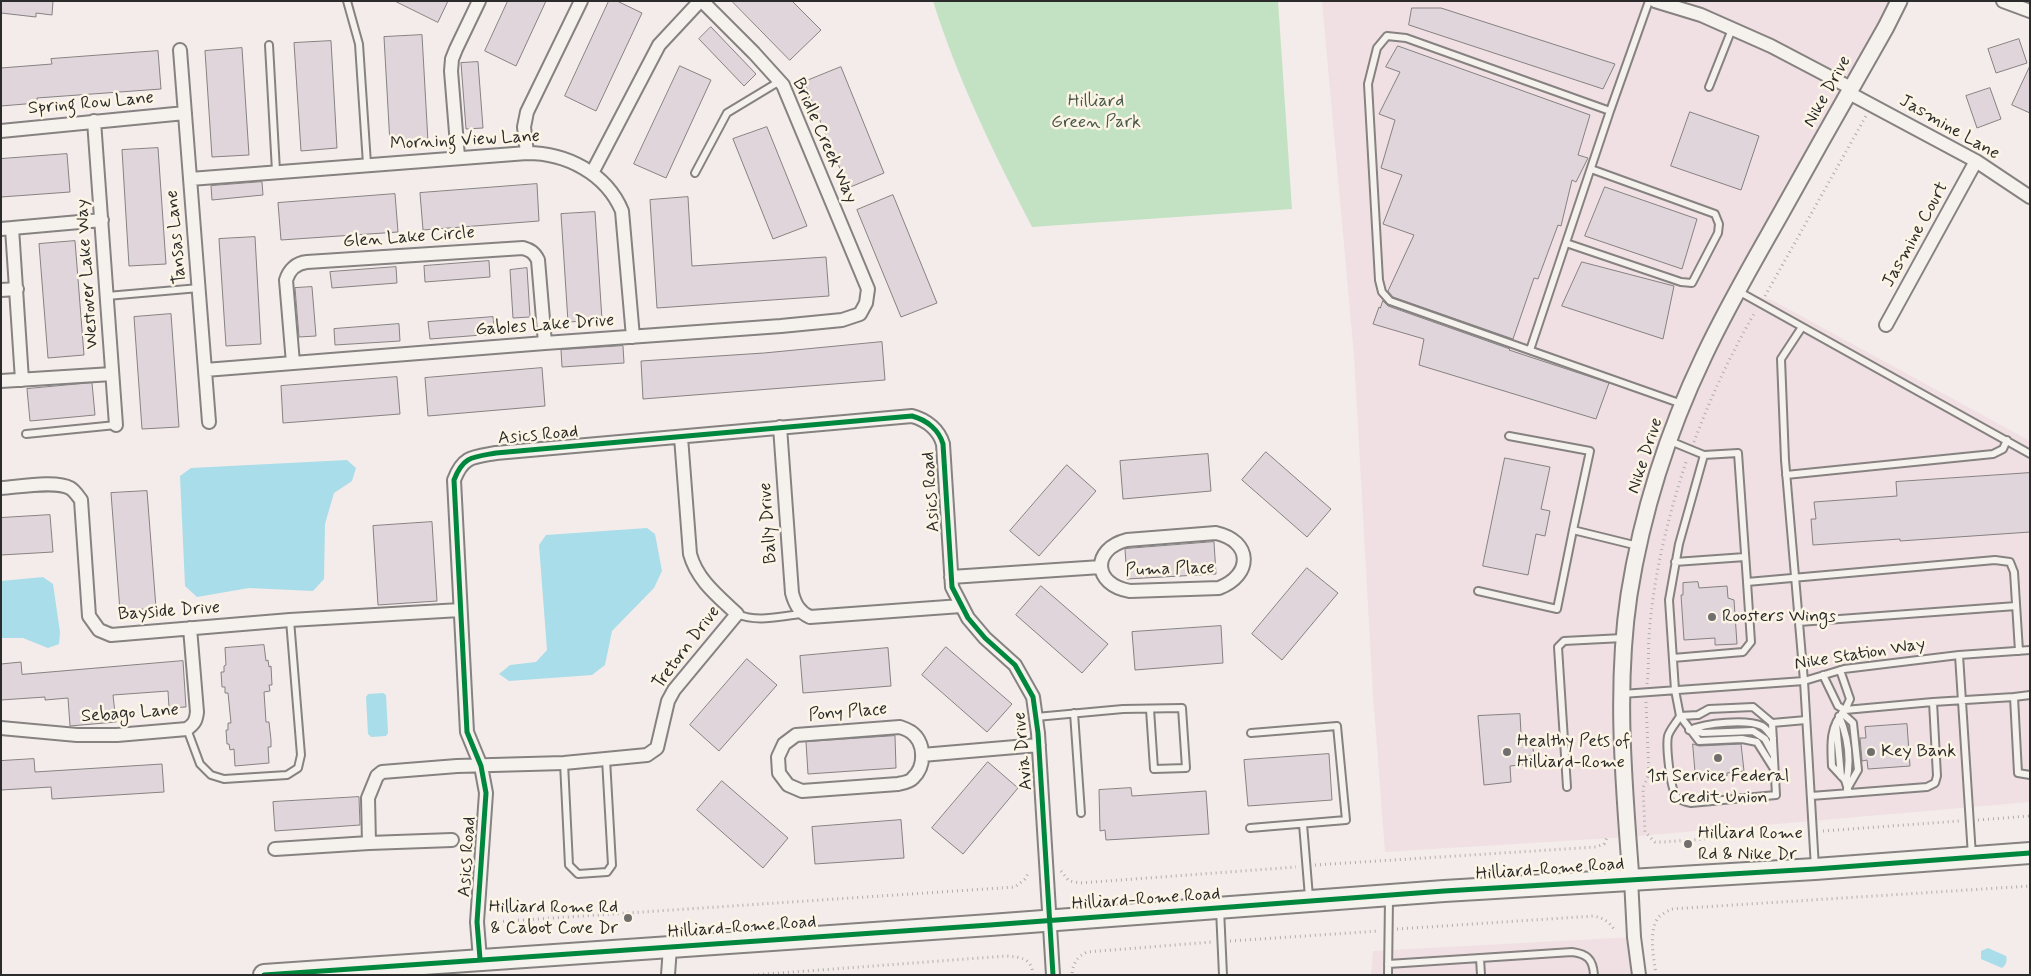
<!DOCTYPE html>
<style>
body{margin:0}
#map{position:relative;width:2031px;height:976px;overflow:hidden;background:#f4ecea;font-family:Mynerve,sans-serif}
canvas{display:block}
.frame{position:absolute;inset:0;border:2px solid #2b2b2b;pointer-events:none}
</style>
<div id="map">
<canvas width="2031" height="976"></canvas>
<div class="frame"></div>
</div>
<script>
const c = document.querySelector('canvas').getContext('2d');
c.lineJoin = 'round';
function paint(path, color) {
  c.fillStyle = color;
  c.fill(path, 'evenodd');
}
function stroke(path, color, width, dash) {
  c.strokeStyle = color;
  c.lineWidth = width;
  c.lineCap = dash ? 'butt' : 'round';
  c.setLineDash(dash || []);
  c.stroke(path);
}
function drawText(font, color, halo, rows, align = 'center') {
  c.font = font + ' Mynerve,sans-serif';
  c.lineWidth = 5;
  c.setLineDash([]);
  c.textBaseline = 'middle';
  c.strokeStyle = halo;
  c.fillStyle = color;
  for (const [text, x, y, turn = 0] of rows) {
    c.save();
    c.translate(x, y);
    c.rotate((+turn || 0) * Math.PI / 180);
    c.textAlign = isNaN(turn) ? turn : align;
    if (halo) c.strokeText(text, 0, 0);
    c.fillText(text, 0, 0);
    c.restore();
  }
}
paint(new Path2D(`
 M1322 1H1899L1738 291 1772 300 2030 441V802L1628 837 1385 852 1373 695 1354 356Z
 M1634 937 1639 975H1371L1373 951Z`), '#f1e0e3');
paint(new Path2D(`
 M933 1H1278L1292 209 1032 227C994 154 958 80 933 1Z`), '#c3e2c3');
paint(new Path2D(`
 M347 460 356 468 352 481 334 493 325 524 324 579 313 591 249 588 197 597 185 586 180 476 191 468Z
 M647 528 655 534 662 571 654 588 612 631 605 665 592 675 509 681 499 674 510 665 536 662 547 650 539 545 546 535Z
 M43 577 53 584 60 632 59 644 48 648 23 638H1V581Z
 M383 693 386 695 388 733 386 736 371 737 368 734 366 697 368 694Z
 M1988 948 2006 956C2008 961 2005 966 2002 968L1981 959V951Z`), '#a9dde9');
const building = new Path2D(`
 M1 1H53L52 15 36 13V17L1 13Z
 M395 1H448L438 22Z
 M508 1H546L516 66 485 51Z
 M609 1H617L642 13 596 111 565 96Z
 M732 1H792L821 30 790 60Z
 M1412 8H1441L1615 64 1603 89 1409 25Z
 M711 27 756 74 744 86 699 39Z
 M422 35 428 142 390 144 384 37Z
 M2019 39 2027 63 1996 73 1988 49Z
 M331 41 337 148 301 151 294 43Z
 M1398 46 1590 115 1578 155 1588 158 1576 182 1572 180 1561 226 1558 225 1538 279 1534 278 1513 339 1393 297 1388 291 1414 235 1383 224 1402 175 1381 168 1395 120 1379 114 1400 72 1386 67Z
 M242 48 249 155 212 157 205 51Z
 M158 51 161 89 37 98V103L1 106V68L52 64 51 59Z
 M478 62 483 128 466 129 461 63Z
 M680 66 711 80 666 178 634 164Z
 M2030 66V113L2012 105Z
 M841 67 884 173 848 188 804 82Z
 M1990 88 2001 119 1977 128 1966 96Z
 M1690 112 1759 136 1741 190 1671 166Z
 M767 127 807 226 773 239 733 139Z
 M158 148 166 264 129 266 122 150Z
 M67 154 70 192 1 197V159Z
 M262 182 263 195 212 200 211 186Z
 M537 184 539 221 423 230 420 193Z
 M1605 187 1697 219 1682 269 1585 236Z
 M395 194 398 232 281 240 278 203Z
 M893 195 937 303 901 317 857 210Z
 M688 197 692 266 826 257 829 296 657 308 650 200Z
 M595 212 602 320 568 322 561 214Z
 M255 237 261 344 226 346 219 239Z
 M75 241 84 355 48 358 39 244Z
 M489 261 490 277 425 282 424 266Z
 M1582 262 1674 286 1663 339 1562 306Z
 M396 267 397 283 332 288 330 272Z
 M527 268 530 317 513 318 510 270Z
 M312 287 316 336 299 337 295 288Z
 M1383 301 1388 306 1510 349 1509 350 1609 383 1596 419 1419 365 1424 339 1373 324 1379 307 1380 308Z
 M171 314 179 427 142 429 134 317Z
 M493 317 495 334 430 339 428 322Z
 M399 324 400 341 335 345 334 329Z
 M882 342 885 380 643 399 641 361 764 353Z
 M623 346 624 363 562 367 561 350Z
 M542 368 545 406 428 416 425 378Z
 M397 377 400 414 283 423 281 386Z
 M92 383 95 415 30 421 27 389Z
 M1266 452 1331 509 1307 537 1242 480Z
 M1208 454 1211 491 1123 499 1120 461Z
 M1505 458 1550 467 1541 509 1550 511 1545 536 1536 534 1528 575 1483 566Z
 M1067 465 1096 491 1039 556 1010 531Z
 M2030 473V532L1900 541V539L1813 545 1811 519H1816L1814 502 1897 496 1896 482Z
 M147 491 156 608 120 611 111 493Z
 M50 515 53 552 1 555V518Z
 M432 522 437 601 378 605 373 526Z
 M1214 542 1216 574 1127 579 1125 549Z
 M1307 568 1338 593 1282 660 1252 634Z
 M1698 582 1699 588 1727 586 1728 598 1734 600 1737 644 1715 645V638L1684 640 1681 595H1683V583Z
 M1041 586 1108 644 1082 673 1016 615Z
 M1221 626 1223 663 1135 670 1132 632Z
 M264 645 266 661 268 660 269 667 271 666 272 685H269L270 691 264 692 266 722H269L271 740V747H268L269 763 235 766 234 749 230 750 229 744H227L226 730H228V723H231L228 693H225V687H222L221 672H224V666L226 665 225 648Z
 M946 647 1012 704 987 732 922 675Z
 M888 648 891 686 803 693 800 656Z
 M747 659 777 685 719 751 690 725Z
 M183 661 186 707 169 708 168 691 113 695 116 722 70 726 68 698 45 700V697L1 700V664L21 662 22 674Z
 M1520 714 1521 734H1526V742H1532L1534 755 1527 756 1528 764 1510 766 1511 782 1484 785 1478 716Z
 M1907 724 1910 766 1868 769 1867 760 1862 761 1860 738H1866L1865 727Z
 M895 736 896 768 808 774 806 742Z
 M1693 744 1699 746 1741 744 1744 771 1727 773V776L1696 779Z
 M1329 754 1332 800 1248 806 1244 760Z
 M34 759 35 772 162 764 164 792 52 799 51 787 1 790V761Z
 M988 762 1018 788 963 854 932 828Z
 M722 781 788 838 763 868 697 810Z
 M1131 788 1132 796 1206 791 1209 834 1106 840 1105 830 1100 831 1099 790Z
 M359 797 360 825 275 831 273 802Z
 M901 820 904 858 815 864 812 827Z`);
paint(building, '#e0d5db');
stroke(building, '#858281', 1);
const service = new Path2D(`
 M347 1 359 44 367 164
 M269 45 276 171
 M1709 87 1732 29
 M1610 111 1649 1
 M695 173 727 113 780 81
 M1566 243 1681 282 1692 283 1718 233 1719 224 1715 214 1591 169
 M1738 291 2030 454
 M107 296 199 288
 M1802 327 1781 359 1785 460 1804 681 1815 868
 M1530 350 1610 111 1406 38 1387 36 1377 48 1368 84 1379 280 1382 292 1390 301 1682 404
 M26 434 116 425
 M1509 436 1590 451 1573 530 1638 546
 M1670 441 1704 455 1738 453 1747 582 1995 560 2010 562 2014 572 2019 651
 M1704 455 1679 544 1669 600 1675 690 1680 716C1677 722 1670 729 1668 736 1666 745 1670 790 1677 797 1681 801 1685 802 1691 803L1776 795 1772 723 1806 720
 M1786 475 1993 454 2003 449 2007 440
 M1675 562 1745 557
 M1478 591 1557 609 1573 530
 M737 614C758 623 780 616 802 614
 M1799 622 2016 606
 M1959 655 1972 856
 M1673 658 1743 652 1751 642 1747 582
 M1823 675 1838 706 1845 710 1850 699 1840 670
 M1622 694 1804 681 1844 669 1959 655 2030 650
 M2014 697 2030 695
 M1074 713 1081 813
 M1842 713 1853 723 1858 770 1847 789
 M1839 716C1848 737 1851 761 1846 783
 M1036 717 1123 709 1182 708 1186 768 1154 769 1150 709
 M1772 723 1753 707 1709 709 1698 715 1680 716 1699 741 1742 739 1757 742 1774 769
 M1836 723 1841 776
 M187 729 200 764 211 775 224 779 287 775 298 768 301 755 290 620
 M1689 730 1703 733 1753 731 1765 739 1773 754
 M1690 730C1706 723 1746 719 1762 726 1766 728 1770 734 1773 738
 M564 763 569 865 578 874 607 872 612 865 606 759
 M1567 787 1558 647 1564 641 1623 638
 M1849 793 1845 780 1832 766C1831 745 1829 726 1845 710L1933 702
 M1811 796 1927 787 1935 783 1937 776 1933 702 2014 697 2018 773 2030 775
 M1303 824 1309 897
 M1250 828 1346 820 1337 726 1251 733
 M1220 909 1223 975
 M1480 958 1481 975
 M1388 964 1572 952C1587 954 1593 959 1594 975
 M1388 975 1389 899`);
const minor = new Path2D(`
 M1655 1 1701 15 1771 46 1851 88
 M2003 1 2030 11
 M180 50 209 422
 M1849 93 1976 161 2030 197
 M94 121 116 425
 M1 131 185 113
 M527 153 524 127 527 112 581 1
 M458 157 451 71 452 59 456 49 479 1
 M592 173 659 45 700 1
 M190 179 527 153C566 153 606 173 622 211L633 337
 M12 228 22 380
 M1 229 102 220
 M1 290 17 289
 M1886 325 1976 161
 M293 363 286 280C289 270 296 263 307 262L523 248C530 250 534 252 538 260L545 343
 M205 370 545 343 781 326 842 320 860 314 866 303 868 289 783 85 754 53 702 1
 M1 381 112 374
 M780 427 792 593C795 604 799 612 810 617L961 606
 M1 488C18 487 56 480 70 488 75 491 77 495 81 500L89 616 99 630 111 635 290 620 460 610
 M1216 533C1252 541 1253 575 1219 588L1130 591C1093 585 1091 549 1127 540Z
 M951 577 1101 567
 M900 727C903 728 908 730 911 732 925 742 926 766 913 778 910 782 903 783 898 784L802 791 788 785 779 773 778 757 784 744 796 735Z
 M1 728 77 735H117L187 729C194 724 196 721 197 712L190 628
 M922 755 1039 745
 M452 840 369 843 368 798 377 776 382 772 457 766 564 763 647 755 657 748 668 701 674 690 737 614C718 596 697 580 690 554L681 437
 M275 849 369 843
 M1631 879 1634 937 1639 975
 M480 959 477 922 486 793 481 766 467 732 454 480C463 456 473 457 496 453L912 416C927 420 939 430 943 444L952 587 968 618 985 638 1015 665 1033 697 1038 733 1053 975
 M668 975 670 947`);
const tertiary = new Path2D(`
 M1631 879C1624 785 1615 689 1629 595 1642 513 1668 431 1704 356 1727 307 1754 261 1780 215 1815 152 1850 90 1886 27L1899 1`);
const primary = new Path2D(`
 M264 975 990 925 1444 891 1815 869 2030 853`);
stroke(service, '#858281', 10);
stroke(minor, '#858281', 16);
stroke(tertiary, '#858281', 19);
stroke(primary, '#858281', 24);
stroke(new Path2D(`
 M1765 296 1866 116
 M1694 442C1711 396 1731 354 1755 312
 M1647 684C1649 668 1648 652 1649 637 1653 577 1668 516 1687 459
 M1646 702 1649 774 1643 788 1645 832 1655 842H1663L1802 832
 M1978 820 2030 816
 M1823 831 1959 821
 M1315 865 1596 847 1604 844 1608 835
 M1061 871 1069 881 1080 883 1296 867
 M493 922 1015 887 1025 879 1029 872
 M1397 929 1594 916C1603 918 1608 921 1614 929
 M1230 941 1379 931
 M1072 973C1074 962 1077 957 1087 952L1212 942
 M753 975 1006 956C1020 957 1032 958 1033 975
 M1656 975C1654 959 1648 932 1658 918 1661 914 1667 912 1671 909L2030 886`), '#b0adaa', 3, [1, 4]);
stroke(service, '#f5f1ec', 6);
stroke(minor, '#f5f1ec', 12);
stroke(tertiary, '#f5f1ec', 15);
stroke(primary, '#f5f1ec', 20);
stroke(new Path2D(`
 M480 959 477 922 486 793 481 766 467 732 454 480C463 456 473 457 496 453L912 416C927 420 939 430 943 444L952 587 968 618 985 638 1015 665 1033 697 1038 733 1053 975
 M264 975 990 925 1444 891 1815 869 2030 853`), '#00873e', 5);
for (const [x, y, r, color] of [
 [1712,617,5,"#716f6e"],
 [1507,752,5,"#716f6e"],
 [1871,752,5,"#716f6e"],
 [1718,758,5,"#716f6e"],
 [1688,844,5,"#716f6e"],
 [628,918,5,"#716f6e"]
]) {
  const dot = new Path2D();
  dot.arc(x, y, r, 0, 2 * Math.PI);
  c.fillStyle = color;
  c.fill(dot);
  stroke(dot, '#fcf5e5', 2);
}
drawText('18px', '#2b2b2b', '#fcf5e5', [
 ["Nike Drive",1828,92,-61],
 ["Spring Row Lane",91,104,-5],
 ["Jasmine Lane",1949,128,30],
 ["Morning View Lane",465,141,-3],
 ["Bridle Creek Way",824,141,66],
 ["Jasmine Court",1916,235,-61],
 ["Tansas Lane",177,237,-95],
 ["Glen Lake Circle",409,238,-4],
 ["Westover Lake Way",88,274,-94],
 ["Gables Lake Drive",545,326,-4],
 ["Asics Road",538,436,-5],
 ["Nike Drive",1646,456,-72],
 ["Asics Road",932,492,-94],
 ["Bally Drive",769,523,-94],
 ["Puma Place",1170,570,-2],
 ["Bayside Drive",169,612,-4],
 ["Tretorn Drive",687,648,-53],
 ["Nike Station Way",1860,655,-9],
 ["Pony Place",848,713,-5],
 ["Sebago Lane",130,714,-4],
 ["Avia Drive",1024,751,-95],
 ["Asics Road",468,857,-86],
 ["Hilliard-Rome Road",1550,870,-4],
 ["Hilliard-Rome Road",1146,900,-4],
 ["Hilliard-Rome Road",742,928,-4]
]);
drawText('18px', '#475749', '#fcf5e5', [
 ["Hilliard",1096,102],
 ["Green Park",1096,123]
]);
drawText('18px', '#2b2b2b', '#fcf5e5', [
 ["Roosters Wings",1722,617],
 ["Healthy Pets of",1517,742],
 ["Hilliard-Rome",1517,763],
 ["Key Bank",1881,752],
 ["1st Service Federal",1718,777,"center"],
 ["Credit Union",1718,798,"center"],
 ["Hilliard Rome",1698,834],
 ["Rd & Nike Dr",1698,855],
 ["Hilliard Rome Rd",618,908,"right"],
 ["& Cabot Cove Dr",618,929,"right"]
], 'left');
</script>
